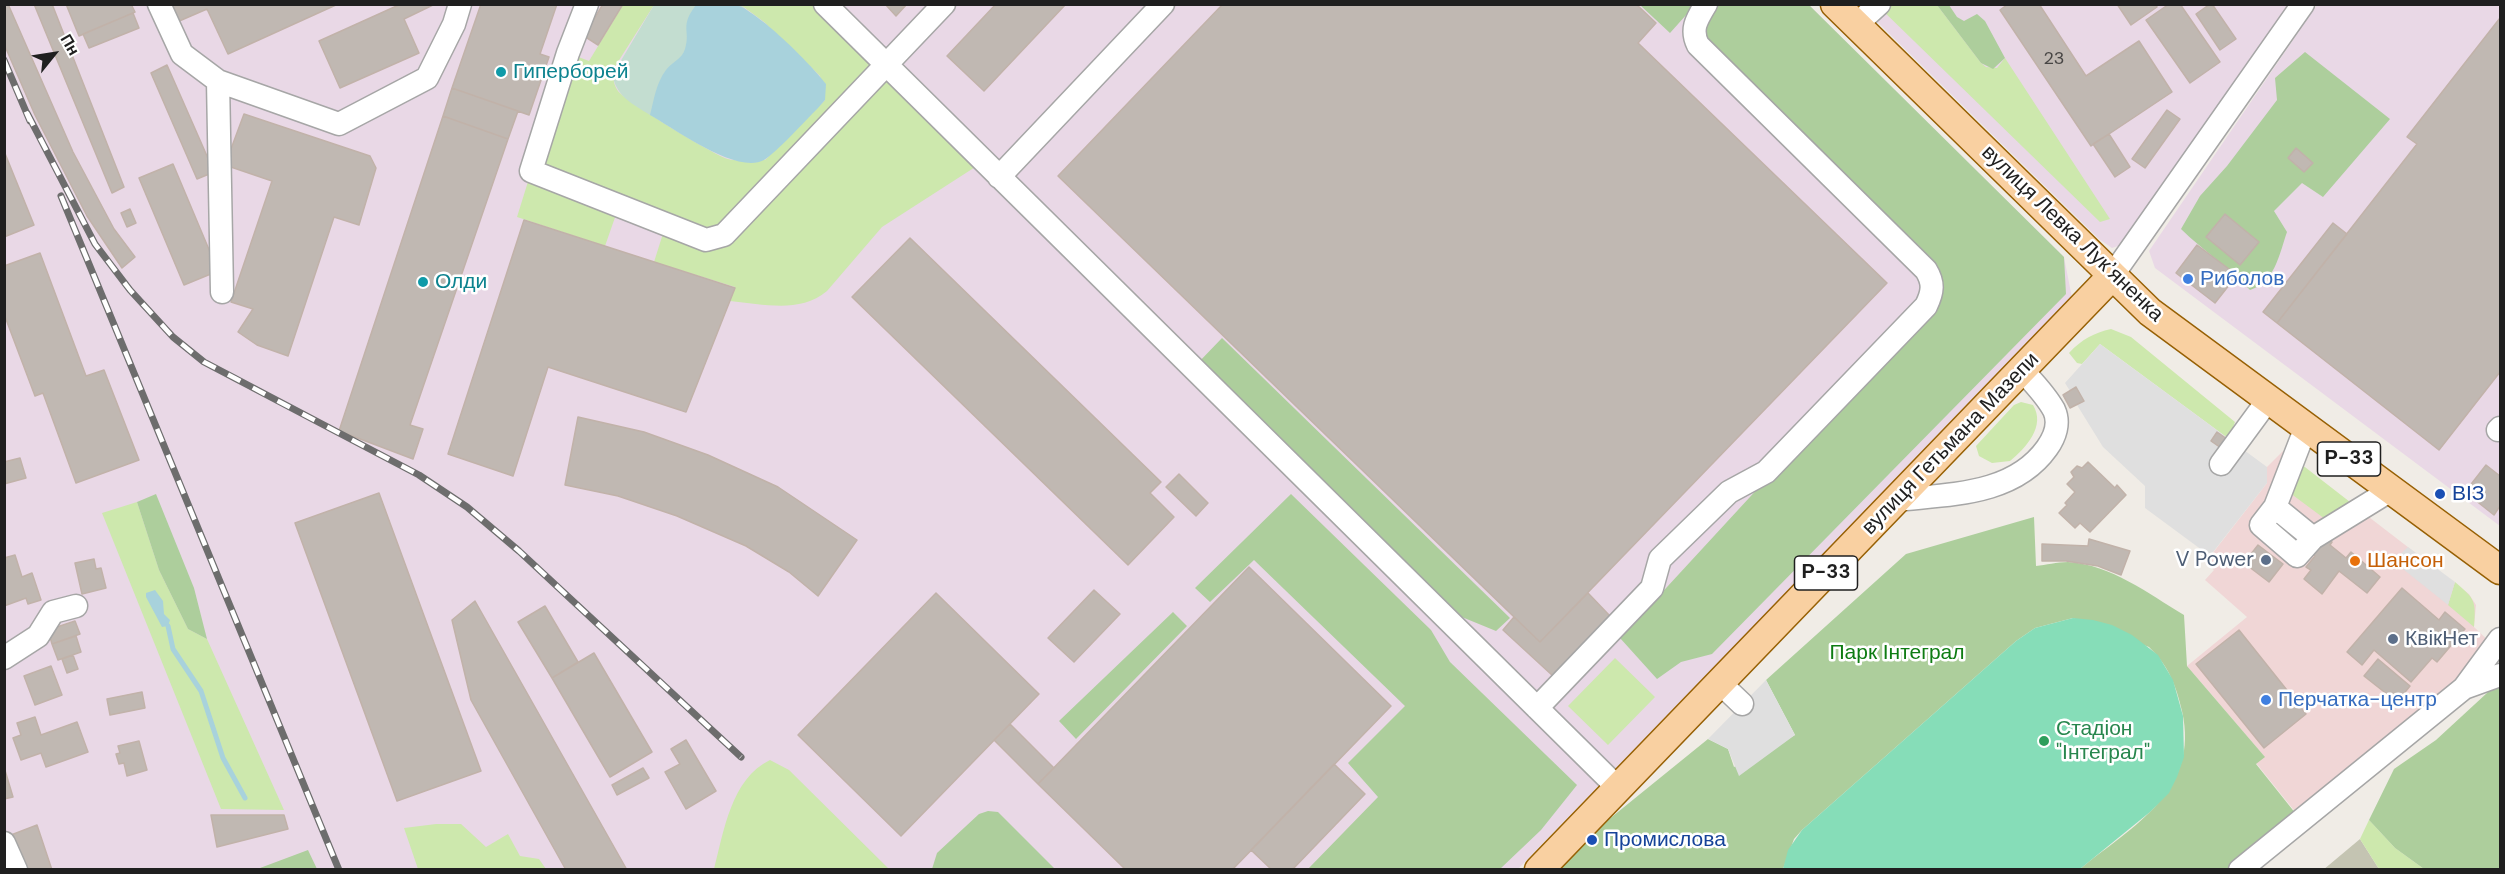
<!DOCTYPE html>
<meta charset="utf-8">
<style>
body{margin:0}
#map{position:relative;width:2505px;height:874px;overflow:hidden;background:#f0ece6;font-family:"DM Sans",sans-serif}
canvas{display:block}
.frame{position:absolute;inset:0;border:6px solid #1f1f1f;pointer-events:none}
.north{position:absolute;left:24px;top:24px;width:60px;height:60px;-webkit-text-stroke:4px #fff;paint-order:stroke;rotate:60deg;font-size:16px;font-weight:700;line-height:24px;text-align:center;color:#1f1f1f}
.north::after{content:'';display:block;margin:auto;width:21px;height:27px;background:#1f1f1f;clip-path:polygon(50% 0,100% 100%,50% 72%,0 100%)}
</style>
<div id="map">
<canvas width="2505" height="874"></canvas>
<div class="frame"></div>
<div class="north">Пн</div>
</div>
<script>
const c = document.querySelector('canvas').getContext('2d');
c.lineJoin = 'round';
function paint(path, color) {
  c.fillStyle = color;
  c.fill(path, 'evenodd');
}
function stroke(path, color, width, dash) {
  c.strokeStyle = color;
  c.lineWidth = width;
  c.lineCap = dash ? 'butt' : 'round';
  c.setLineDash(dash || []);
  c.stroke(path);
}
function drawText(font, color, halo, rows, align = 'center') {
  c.font = font + ' "DM Sans",sans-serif';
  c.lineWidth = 5;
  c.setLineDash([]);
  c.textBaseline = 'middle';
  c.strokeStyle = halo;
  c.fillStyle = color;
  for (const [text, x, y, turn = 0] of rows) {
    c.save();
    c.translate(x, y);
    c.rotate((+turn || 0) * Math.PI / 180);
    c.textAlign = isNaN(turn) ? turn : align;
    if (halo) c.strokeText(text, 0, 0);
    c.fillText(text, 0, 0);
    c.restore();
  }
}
paint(new Path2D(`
 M2283 451 2469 594 2476 605 2474 627 2495 647 2301 819 2256 763 2264 756 2187 666 2247 617 2205 580 2214 570 2205 563 2267 483V467Z`), '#f0d6d6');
paint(new Path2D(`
 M5 5H1809L2064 257 2072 298 1518 869 5 870Z
 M1860 5H2289L2129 236 2118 246 2112 248 2099 239Z
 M2317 5H2500V526L2155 268 2149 251Z`), '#e9d8e6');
paint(new Path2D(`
 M2360 839 2379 869 2323 870Z`), '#c4c4b2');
paint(new Path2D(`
 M825 4 983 162 882 227 827 291C799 314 764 304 730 301L735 287 654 262 666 224 619 206 605 246 517 217 568 53 589 61 623 5H654L616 65C613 75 612 82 618 91 627 102 714 155 728 159 739 162 753 159 765 160L825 100 820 76 764 22 741 5Z
 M1877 5 1887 13 1890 5H1937L1981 63 1986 67 1997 68 2005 58 2110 219 2100 222Z
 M2111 329 2131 337 2235 422 2229 439 2100 344 2082 364 2077 363 2069 353C2082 339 2094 333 2111 329Z
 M2021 402 2033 405C2046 426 2026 448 2010 461L1992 463 1979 456 1976 446 2014 405Z
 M2301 464 2350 502 2339 516 2325 519 2290 493Z
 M137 502 159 570 188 629 207 639 284 810 221 809 102 513Z
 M2455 582C2475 599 2476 600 2474 627L2448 605Z
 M1615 658 1655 697 1608 745 1568 706Z
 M770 760 789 770 889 869H714C724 831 731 779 770 760Z
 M2369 820 2395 848 2424 869H2379L2360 839Z
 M436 824H461L486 847 508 834 520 856 539 859 546 869H418L404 828Z`), '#cde8ad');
paint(new Path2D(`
 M1640 5H1695L1670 33Z
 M1706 5H1809L2064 257 2066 294 1712 654 1681 662 1657 679 1620 638 1926 306 1933 288 1698 45Z
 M1937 5H1949L1957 17 1964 21 1977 14 1985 21 2005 58 1993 69 1981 63Z
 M2305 52 2390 119 2323 197 2302 183 2274 211 2287 232C2279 255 2275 282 2250 290 2230 267 2203 251 2181 229L2200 196 2227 166 2277 100 2275 78Z
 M1222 338 1510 618 1496 631 1452 613 1197 364Z
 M156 494 194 588 207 639 188 629 159 570 137 502Z
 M1291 494 1431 630 1450 662 1577 785 1541 830 1500 869H1308L1378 797 1348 763 1405 706 1254 560 1210 602 1195 588Z
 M2034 517 2036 566C2046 565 2057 562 2068 562 2112 565 2147 593 2184 615L2187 666 2265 757 2256 764 2300 819 2240 869H2080C2134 825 2200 791 2182 711 2176 685 2168 665 2149 647L2073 618 2035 628 2016 641 1802 830 1794 839 1783 869 1554 870 1576 846 1708 739 1728 749 1734 767 1795 735 1766 680 1906 554Z
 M1173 612 1187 626 1076 739 1059 721Z
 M2500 681V869H2424L2395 848 2369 820 2394 769 2436 740Z
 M988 811 998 812 1055 869H932L937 853 979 814Z
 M308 850 317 869 260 868Z`), '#adce9c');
paint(new Path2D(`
 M654 5H741L748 11V31L669 109 650 115C634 105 614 95 613 74Z`), '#c3ddd0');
paint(new Path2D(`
 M2073 618 2093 620 2112 625 2132 635 2158 655 2173 680 2183 716 2184 757 2177 777 2169 793 2150 812 2080 869H1783L1788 850 1802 830 2016 641 2035 628Z`), '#86ddb8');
paint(new Path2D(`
 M2100 344 2267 467V483L2210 556 2145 508V486L2103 447 2077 405 2084 401 2076 388 2070 391 2065 383Z
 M2408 547 2455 582 2448 605 2393 561Z
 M1766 680 1795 735 1739 776 1728 749 1708 739Z`), '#dfdfdf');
paint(new Path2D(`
 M696 5C708 4 722 2 734 4 757 10 811 64 826 84L825 100 818 108C806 120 777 152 764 160 737 175 675 129 650 115 654 100 656 83 666 70 672 62 682 59 685 49 691 30 679 27 696 5Z
 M155 590 163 601 164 614 170 620 168 626 162 627 146 597V593Z`), '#a8d2dc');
stroke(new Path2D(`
 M168 626 173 649 201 691 223 758 245 798`), '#a8d2dc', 5);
const building = new Path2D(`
 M4 4H8L73 152 114 229 135 257 122 268 87 216 35 115 4 44Z
 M34 4H52L124 187 112 193Z
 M66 4H131L135 12 79 36Z
 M169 4H338L228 54 207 9 177 22Z
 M401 4H435L404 19 419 53 340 88 319 41Z
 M481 4H557L540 54 549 57 529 115 452 88Z
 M603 4H623L598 45 584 36Z
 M885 4H907L896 16Z
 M996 4H1066L984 91 947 56Z
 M1223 4H1636L1656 23 1638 43 1887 283 1540 642 1058 176Z
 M2008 4H2039L2086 76 2139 41 2172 92 2091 146 2000 10Z
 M2117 4H2156L2157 7 2131 25Z
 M2169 4H2180L2220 62 2190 83 2146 20Z
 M2210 4H2212L2236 39 2220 50 2196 14Z
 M133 13 139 28 89 48 83 34Z
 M2500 18V372L2439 450 2277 323 2417 144 2407 137Z
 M167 65 214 172 197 179 151 73Z
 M452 88 518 111 508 139 443 116Z
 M2167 110 2180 119 2145 168 2132 159Z
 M244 114 370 156 376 168 359 225 334 217 288 356 257 345 238 332 253 309 231 302 272 181 225 165Z
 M443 116 508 139 410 425 423 429 413 459 339 431Z
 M2109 134 2130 167 2115 177 2093 144Z
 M2296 148 2313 163 2304 172 2288 158Z
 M4 151 34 225 4 237Z
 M173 164 218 271 184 285 139 178Z
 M130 209 136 223 127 227 121 213Z
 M2225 214 2259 242 2240 265 2206 237Z
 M524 220 735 288 686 412 548 367 513 476 448 454Z
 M2333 223 2347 234 2277 323 2263 312Z
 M910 238 1161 482 1150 493 1174 517 1128 565 852 297Z
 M2197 245 2237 275 2215 303 2176 273Z
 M40 253 86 376 104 370 139 460 76 483 43 393 35 396 4 314V266Z
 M2076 387 2084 401 2070 408 2063 395Z
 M578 417 644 432 708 455 778 487 857 540 818 596 789 572 746 546 677 516 618 496 565 485Z
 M2217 432 2227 439 2221 448 2211 441Z
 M20 458 26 478 4 484V462Z
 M2088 462 2115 488 2117 485 2126 495 2090 532 2080 523 2075 528 2059 513 2067 505 2065 503 2075 492 2067 484 2074 477 2071 472 2077 466 2082 468Z
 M2486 465 2500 476V506L2494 515 2465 492Z
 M1179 474 1208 503 1196 516 1166 487Z
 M379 493 481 771 397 801 295 523Z
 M2089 539 2130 551 2121 575 2098 566 2066 561H2042V544L2088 546Z
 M2329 539 2332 542 2330 545 2346 558 2351 552 2380 577 2367 593 2339 571 2322 594 2304 579 2311 570 2306 567 2315 556 2311 552Z
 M2258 545 2283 564 2269 582 2244 563Z
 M15 555 22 577 32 573 41 600 28 604 26 598 4 606V558Z
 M94 559 96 569 101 568 106 588 82 594 75 563Z
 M1249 567 1391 706 1232 870H1126L1038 784Z
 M2402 588 2439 620 2445 612 2465 629 2437 662 2432 658 2411 682 2374 650 2362 665 2347 652Z
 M1094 590 1120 614 1074 662 1048 638Z
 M936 593 1039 694 901 836 798 735Z
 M1588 593 1610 616 1553 676 1503 630 1514 617 1540 642Z
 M475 601 627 870H566L471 700 452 620Z
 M545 606 578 662 552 678 518 622Z
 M75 621 80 634 52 644 48 630Z
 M2239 630 2306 714 2264 748 2196 664Z
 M76 636 81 652 58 660 52 644Z
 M594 653 652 752 610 777 552 678Z
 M73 655 78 669 67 673 62 659Z
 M2378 659 2410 686 2397 702 2364 676Z
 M51 666 62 695 35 705 24 676Z
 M142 692 145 708 110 715 107 699Z
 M35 717 41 735 77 722 88 752 46 767 41 753 21 760 13 738 21 735 17 723Z
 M1010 724 1054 768 1038 784 994 740Z
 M686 740 716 791 686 809 665 772 680 764 671 749Z
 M139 741 147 770 127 776 124 763 119 764 116 754 120 753 118 746Z
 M1334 764 1365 794 1292 870H1272L1251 850Z
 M4 767 13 797 4 799Z
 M643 768 649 778 617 795 612 785Z
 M211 815H284L288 829 217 847Z
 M37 825 52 870H23L11 835Z`);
paint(building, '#c0b8b2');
stroke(building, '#c1b2a9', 1.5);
const minor = new Path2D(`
 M159 4 182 54 218 81 339 124 427 78 454 24 460 4
 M587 4 568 53 531 171 706 240 724 235 944 4
 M825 4 1618 788
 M1856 25 1879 4
 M218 81 222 292
 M999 177 1163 4
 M2112 276 2303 4
 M2306 427 2275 507 2313 538 2391 490
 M2498 430 2500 428
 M2221 464 2268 400
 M1896 500C1948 494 2013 496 2047 448 2055 437 2060 423 2054 410 2046 395 2033 382 2022 370
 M2275 507 2261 525 2297 556 2313 538
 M4 658 38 636 53 612 76 606
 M1720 683 1742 704
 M2464 688 2500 675
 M1537 708 1652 588 1660 559 1729 492 1766 472 1926 306C1933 292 1934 283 1926 270L1698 45C1690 29 1697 19 1706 4
 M4 843 16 870
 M2240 870 2464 688 2500 639`);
const major = new Path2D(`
 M1835 4 2150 312 2500 570
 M1539 870 2112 276`);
stroke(minor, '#a6a6a6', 25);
stroke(major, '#976004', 31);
stroke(minor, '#fff', 22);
stroke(major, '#f9d0a1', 28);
const rail = new Path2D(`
 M4 60 30 121
 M27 113 95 244 130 290 173 337 204 362 419 475 467 507 519 551 741 757
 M61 196 339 870`);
stroke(rail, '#6d6d6d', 7);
stroke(rail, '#fff', 4.5, [14]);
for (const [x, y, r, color] of [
 [501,72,6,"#0f9aa8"],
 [2188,279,6,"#3f7fe0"],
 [423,282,6,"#0f9aa8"],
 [2440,494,6,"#1a4fb4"],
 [2266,560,6,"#5c6f8a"],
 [2355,561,6,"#e8710a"],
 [2393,639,6,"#5c6f8a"],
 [2266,700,6,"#3f7fe0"],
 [2044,741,6,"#2e9e5b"],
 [1592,840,6,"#1a4fb4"]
]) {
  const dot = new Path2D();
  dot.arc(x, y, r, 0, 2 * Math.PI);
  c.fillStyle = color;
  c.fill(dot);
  stroke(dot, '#fff', 2);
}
drawText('18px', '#474544', null, [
 ["23",2054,59]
]);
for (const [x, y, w] of [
 [2349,459,63],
 [1826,573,63]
]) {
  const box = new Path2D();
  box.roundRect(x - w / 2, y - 17, w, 34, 4.5);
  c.fillStyle = '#fff';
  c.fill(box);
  stroke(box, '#1f1f1f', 1.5);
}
drawText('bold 20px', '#1f1f1f', null, [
 ["Р-33",2349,459],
 ["Р-33",1826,573]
]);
drawText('21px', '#0d838f', '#fff', [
 ["Гиперборей",513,72],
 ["Олди",435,282]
], 'left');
drawText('21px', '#1f1f1f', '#fff', [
 ["вулиця Левка Лукʼяненка",2072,234,44],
 ["вулиця Гетьмана Мазепи",1951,444,-46]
]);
drawText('21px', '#366cbe', '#fff', [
 ["Риболов",2200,279],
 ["Перчатка-центр",2278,700]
], 'left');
drawText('21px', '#164399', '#fff', [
 ["ВІЗ",2452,494],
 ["Промислова",1604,840]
], 'left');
drawText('21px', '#4e5e75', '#fff', [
 ["V Power",2254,560],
 ["КвікНет",2405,639,"left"]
], 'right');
drawText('21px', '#c56008', '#fff', [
 ["Шансон",2367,561]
], 'left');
drawText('21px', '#0f7c13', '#fff', [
 ["Парк Інтеграл",1897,653]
]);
drawText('21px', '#27864d', '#fff', [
 ["Стадіон",2056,729],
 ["\"Інтеграл\"",2056,753]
], 'left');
</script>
